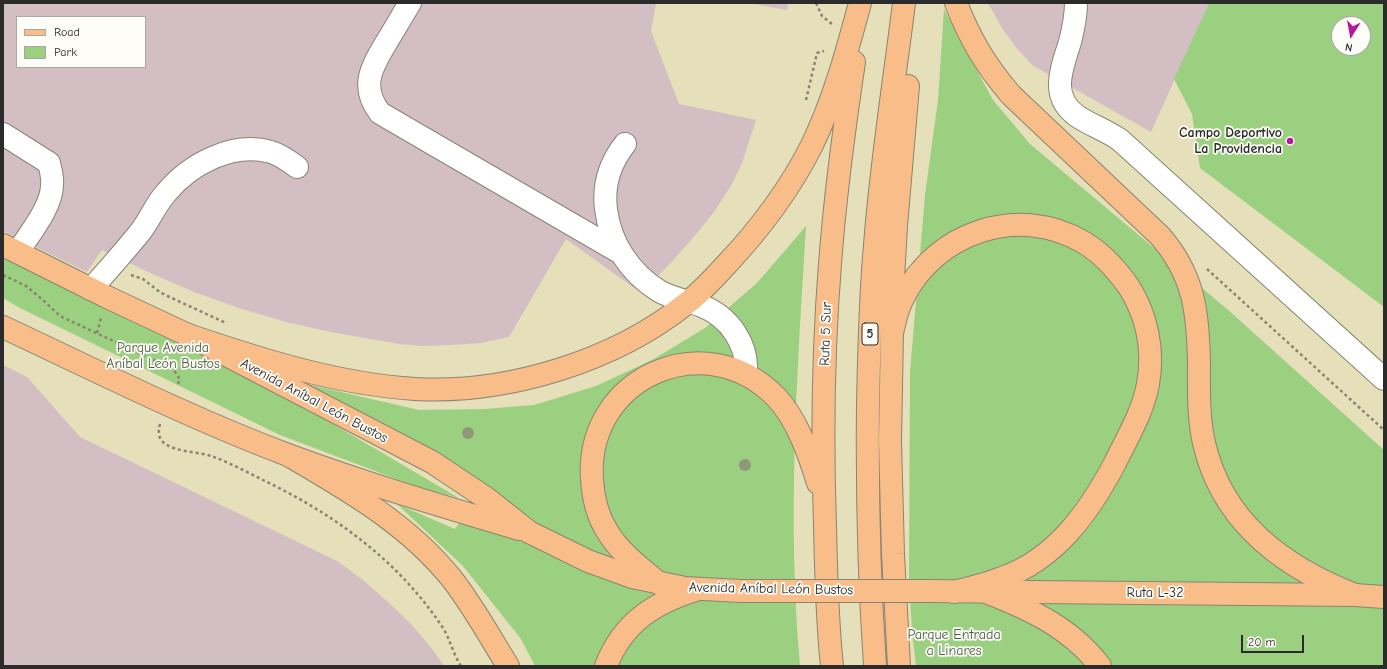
<!DOCTYPE html>
<meta charset="utf-8">
<style>
body{margin:0}
#map{position:relative;width:1387px;height:669px;overflow:hidden;background:#e5dfba;font-family:"Comic Neue",sans-serif}
canvas{display:block}
.frame{position:absolute;inset:0;border:4px solid #2b2b2b;pointer-events:none}
.legend{position:absolute;left:16px;top:16px;width:130px;height:52px;box-sizing:border-box;background:#fdfcf7;border:1px solid #a9a8a5;margin:0;padding:5px 7px;list-style:none;font-size:12px;color:#2b2b2b}
.legend li{display:flex;align-items:center;gap:8px;height:20px}
.legend b{width:20px;border:1px solid #a9a8a5}
.north{position:absolute;left:1331px;top:16px;width:40px;height:40px;box-sizing:border-box;background:#fdfcf7;border:1px solid #a9a8a5;border-radius:50%;rotate:191deg;font-size:11px;font-weight:700;line-height:16px;text-align:center;color:#2b2b2b}
.north::after{content:'';display:block;margin:auto;width:14px;height:18px;background:#b5179e;clip-path:polygon(50% 0,100% 100%,50% 72%,0 100%)}
.scale{position:absolute;left:1241px;top:635px;width:63px;height:18px;box-sizing:border-box;border:2px solid #2b2b2b;border-top:0;padding-left:5px;font-size:12px;line-height:14px;white-space:nowrap;color:#2b2b2b;-webkit-text-stroke:3px #fdfcf7;paint-order:stroke}
</style>
<div id="map">
<canvas width="1387" height="669"></canvas>
<div class="frame"></div>
<ul class="legend">
<li><b style="height:5px;background:#f9bd89"></b>Road</li>
<li><b style="height:11px;background:#9cd081"></b>Park</li>
</ul>
<div class="north">N</div>
<div class="scale">20 m</div>
</div>
<script>
const c = document.querySelector('canvas').getContext('2d');
c.lineJoin = 'round';
function paint(path, color) {
  c.fillStyle = color;
  c.fill(path, 'evenodd');
}
function stroke(path, color, width, dash) {
  c.strokeStyle = color;
  c.lineWidth = width;
  c.lineCap = dash ? 'butt' : 'round';
  c.setLineDash(dash || []);
  c.stroke(path);
}
function drawText(font, color, halo, rows, align = 'center') {
  c.font = font + ' "Comic Neue",sans-serif';
  c.lineWidth = 3.5;
  c.setLineDash([]);
  c.textBaseline = 'middle';
  c.strokeStyle = halo;
  c.fillStyle = color;
  for (const [text, x, y, turn = 0] of rows) {
    c.save();
    c.translate(x, y);
    c.rotate((+turn || 0) * Math.PI / 180);
    c.textAlign = isNaN(turn) ? turn : align;
    if (halo) c.strokeText(text, 0, 0);
    c.fillText(text, 0, 0);
    c.restore();
  }
}
paint(new Path2D(`
 M3 3H656L651 31 679 104 756 120 742 163 732 184 716 209 698 232 669 265 649 284 637 290 566 239 509 337 481 343 451 345 422 346 399 344 331 332 286 322 242 309 194 292 148 272 102 250 87 272 3 231ZM17 17H145V67H17Z
 M748 3H788L787 10Z
 M988 3H1209L1151 132 1032 65 1015 46 1002 28Z
 M3 365 27 377 80 437 337 561 363 580 388 602 412 625 433 650 444 666H3Z`), '#d2bec3');
paint(new Path2D(`
 M1209 3H1384V307L1200 168 1192 114 1174 79ZM1339 24H1363V48H1339Z
 M944 9 993 100 1030 144 1227 309 1384 450V666H916L912 632 909 577 910 372 925 195 938 100Z
 M806 226C797 373 787 519 800 666H535L521 639 463 566 397 504 455 529 485 486 302 383 419 410 484 409 534 405 596 386 652 360 705 328 757 283Z
 M3 258 170 338 287 397 459 498 415 486 280 435 20 308 3 298Z`), '#9cd081');
const minor = new Path2D(`
 M410 3C402 16 394 30 386 43 371 68 360 87 380 113L621 253
 M1076 3C1076 16 1073 30 1070 42 1062 68 1049 96 1077 116 1090 125 1106 130 1120 140L1384 379
 M3 134 49 163C51 171 53 178 52 185 52 207 29 234 18 252
 M625 144C610 163 603 185 606 209 610 243 630 273 659 291 673 299 688 301 702 306 730 317 748 345 746 373
 M91 289C108 270 125 251 141 231 150 219 156 204 166 193 190 164 233 141 271 152 281 155 289 161 297 167`);
const major = new Path2D(`
 M3 245 107 297 188 335 432 462 486 498 529 532 588 561 632 577 685 588 740 591H770
 M3 327C97 371 190 418 288 455 364 483 441 506 519 529
 M927 591 1355 595 1384 597`);
const highway = new Path2D(`
 M956 3C970 39 986 66 1011 95L1160 236C1194 275 1198 312 1199 362 1199 388 1198 417 1204 443 1222 522 1283 567 1355 595
 M892 333C895 321 897 309 903 298 935 232 1019 204 1083 242 1102 253 1117 270 1129 287 1147 316 1154 350 1148 384 1143 412 1127 438 1115 463 1089 512 1056 559 1002 578 987 584 970 588 954 592
 M188 335C262 360 337 384 415 389 508 394 615 361 687 303 701 292 713 279 725 266 759 230 790 189 812 145 834 100 847 51 860 3
 M288 455C348 490 408 524 452 579 473 606 490 637 508 666
 M660 584C641 568 620 553 607 531 597 515 593 497 592 479 585 378 705 324 776 397 797 419 809 454 818 483
 M986 592C1030 609 1071 628 1100 666
 M606 666C623 622 655 602 699 589
 M832 666C827 620 826 573 825 526 822 439 823 351 830 264 835 196 844 129 854 62
 M875 666C869 579 867 493 868 405 869 352 870 299 875 245 881 164 894 84 904 3
 M899 666 893 554 890 441 893 279 896 226 908 86`);
stroke(minor, '#888572', 24);
stroke(major, '#888572', 24);
stroke(highway, '#888572', 24);
stroke(new Path2D(`
 M816 3 822 16 832 24
 M806 100 817 53 824 51
 M1207 269 1384 430
 M3 275 26 286 44 301 60 316 171 368 177 374 180 380 177 385
 M131 275 143 279 161 293 226 323
 M97 333 101 318
 M160 424C158 431 158 438 164 443 177 453 199 451 214 457 230 463 247 472 263 480 334 514 399 561 443 628 450 639 453 654 461 666`), '#888572', 2.5, [3, 3]);
stroke(minor, '#fff', 22);
stroke(major, '#f9bd89', 22);
stroke(highway, '#f9bd89', 22);
const majorBridge = new Path2D(`
 M770 591H927`);
stroke(majorBridge, '#888572', 24, []);
stroke(majorBridge, '#f9bd89', 22);
c.fillStyle = '#91987a';
for (const [x, y] of [
 [468,433],
 [745,465]
]) {
  c.beginPath();
  c.arc(x, y, 6, 0, 2 * Math.PI);
  c.fill();
}
for (const [x, y, r, color] of [
 [1290,141,4,"#b5179e"]
]) {
  const dot = new Path2D();
  dot.arc(x, y, r, 0, 2 * Math.PI);
  c.fillStyle = color;
  c.fill(dot);
  stroke(dot, '#fdfcf7', 1.5);
}
for (const [x, y, w] of [
 [870,334,16]
]) {
  const box = new Path2D();
  box.roundRect(x - w / 2, y - 11, w, 22, 3);
  c.fillStyle = '#fdfcf7';
  c.fill(box);
  stroke(box, '#2b2b2b', 1);
}
drawText('bold 13px', '#2b2b2b', null, [
 ["5",870,334]
]);
drawText('bold 14px', '#2b2b2b', '#fdfcf7', [
 ["Campo Deportivo",1282,133],
 ["La Providencia",1282,149]
], 'right');
drawText('14px', '#2b2b2b', '#fdfcf7', [
 ["Ruta 5 Sur",826,334,-88],
 ["Avenida Aníbal León Bustos",314,401,28],
 ["Avenida Aníbal León Bustos",771,589,1],
 ["Ruta L-32",1155,593]
]);
drawText('14px', '#4d5d45', '#fdfcf7', [
 ["Parque Avenida",163,348],
 ["Aníbal León Bustos",163,364],
 ["Parque Entrada",954,635],
 ["a Linares",954,651]
]);
</script>
